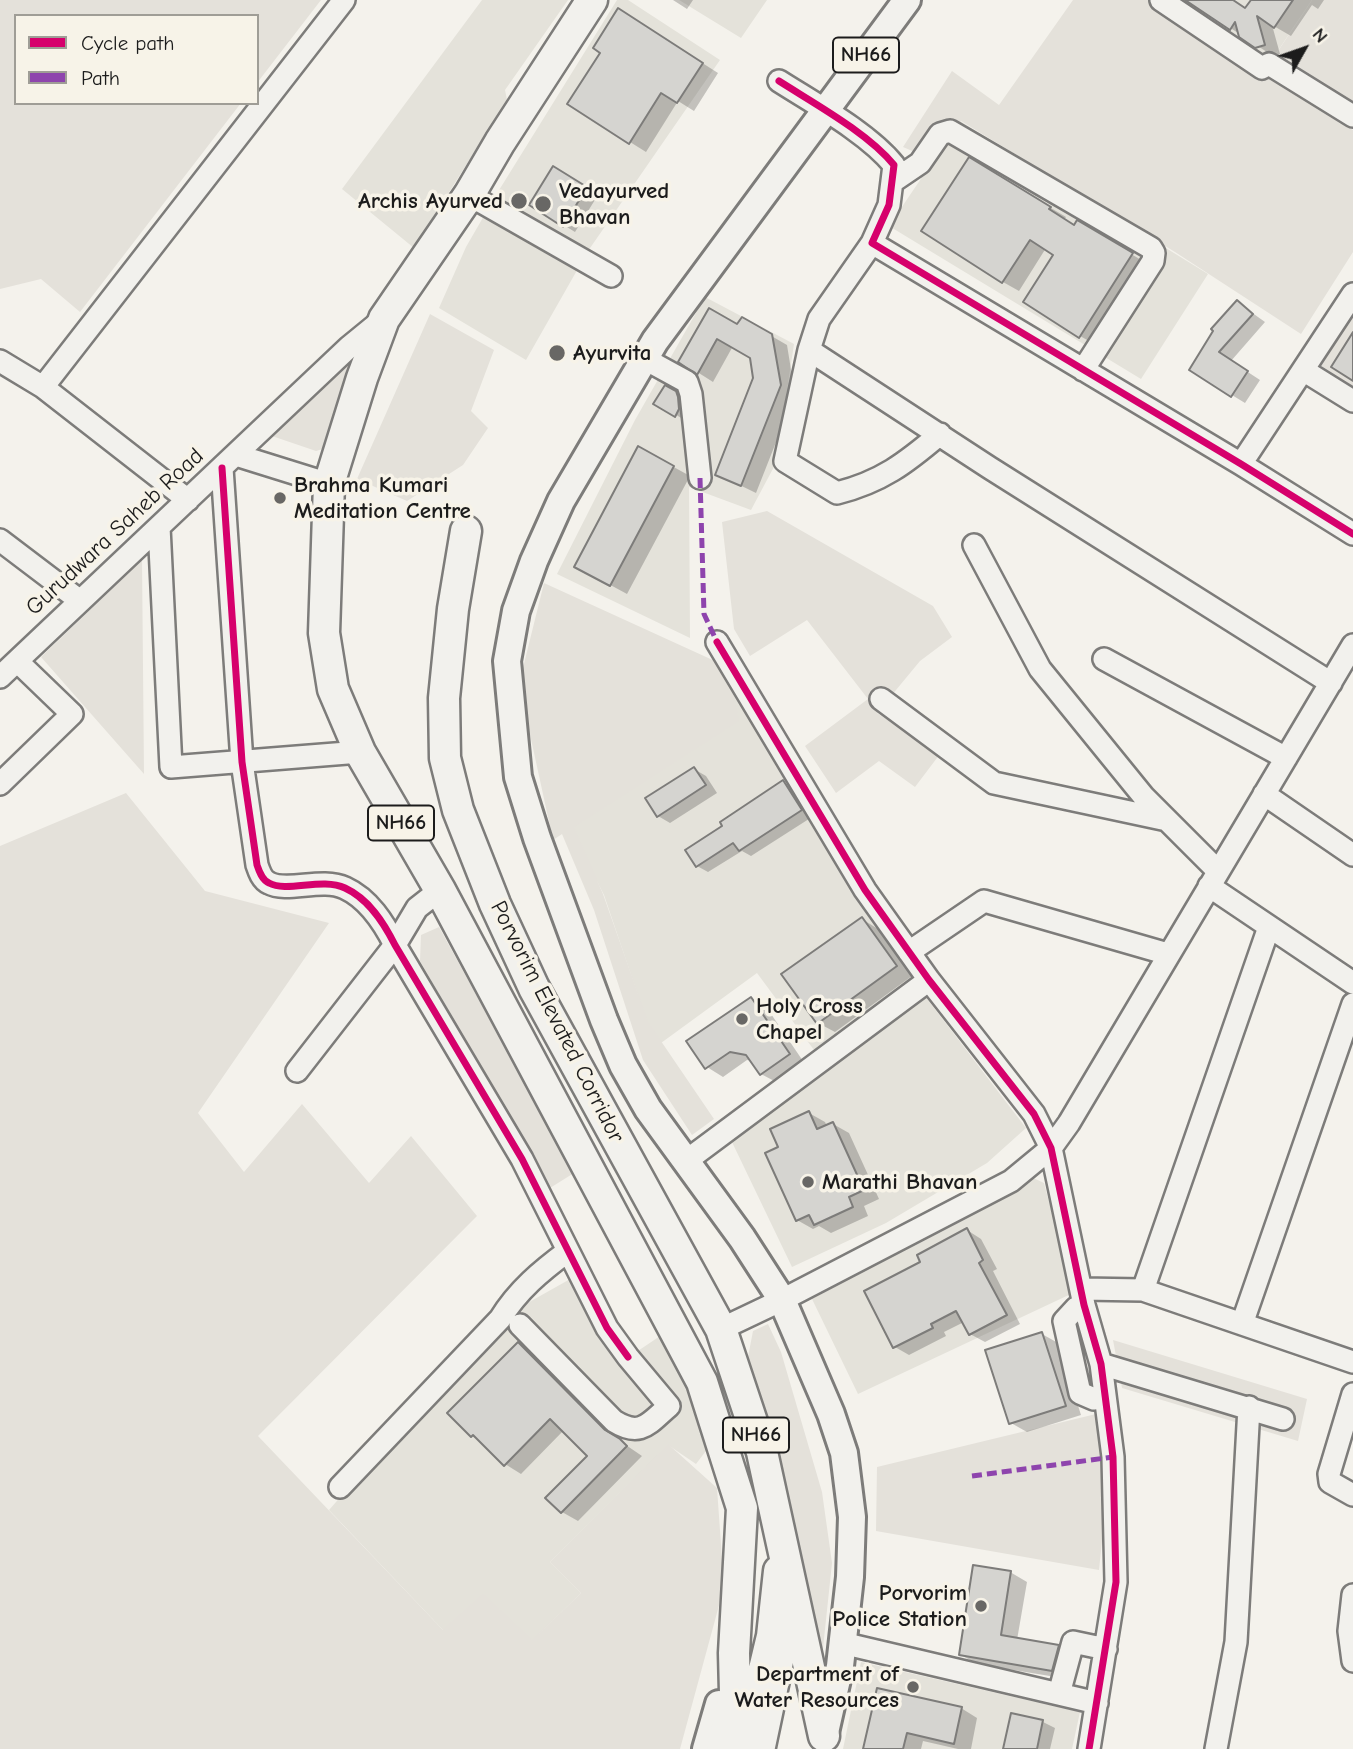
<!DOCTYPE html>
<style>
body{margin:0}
#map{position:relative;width:1353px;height:1749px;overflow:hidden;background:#f4f2ec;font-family:"Comic Neue",sans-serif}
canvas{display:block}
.legend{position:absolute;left:14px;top:14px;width:245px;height:91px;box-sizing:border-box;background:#f7f3e8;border:2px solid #9f9d96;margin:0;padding:9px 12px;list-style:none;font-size:21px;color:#1c1c1c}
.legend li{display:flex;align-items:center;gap:14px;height:35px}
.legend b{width:35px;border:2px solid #9f9d96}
.north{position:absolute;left:1269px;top:14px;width:70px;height:70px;-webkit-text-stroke:5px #f7f3e8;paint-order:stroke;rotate:50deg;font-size:19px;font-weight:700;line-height:28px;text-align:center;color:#1c1c1c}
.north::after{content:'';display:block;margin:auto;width:24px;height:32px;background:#1c1c1c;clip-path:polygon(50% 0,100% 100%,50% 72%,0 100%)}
</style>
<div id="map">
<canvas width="1353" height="1749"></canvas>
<ul class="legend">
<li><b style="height:9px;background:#d6006c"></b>Cycle path</li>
<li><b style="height:9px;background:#8e44ad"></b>Path</li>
</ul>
<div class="north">N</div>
</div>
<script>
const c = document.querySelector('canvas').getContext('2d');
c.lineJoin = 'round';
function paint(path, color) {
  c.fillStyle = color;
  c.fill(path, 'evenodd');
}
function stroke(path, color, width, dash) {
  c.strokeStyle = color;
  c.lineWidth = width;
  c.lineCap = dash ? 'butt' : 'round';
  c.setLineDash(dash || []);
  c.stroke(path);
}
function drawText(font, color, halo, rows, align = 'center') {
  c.font = font + ' "Comic Neue",sans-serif';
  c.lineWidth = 7;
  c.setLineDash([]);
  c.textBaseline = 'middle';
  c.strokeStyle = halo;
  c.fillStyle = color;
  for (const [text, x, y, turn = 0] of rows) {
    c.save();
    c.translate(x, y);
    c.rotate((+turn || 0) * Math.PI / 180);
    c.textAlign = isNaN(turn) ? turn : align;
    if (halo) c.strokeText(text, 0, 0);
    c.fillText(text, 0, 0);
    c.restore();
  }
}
paint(new Path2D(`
 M482 0H568L505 90 507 100 414 248 342 189Z
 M617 0H628L720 60 588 251 526 360 439 308 466 247 496 195Z
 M679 0H767L741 38Z
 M1152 0H1312L1269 64Z
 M960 121 1208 274 1141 379 889 226Z
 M705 297 794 344 776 463 751 510 689 487 690 638 557 574 635 420Z
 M737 687 861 897 914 977 814 1050 757 973 661 1043 647 1022 604 895 560 809Z
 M925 996 1026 1128 987 1163 886 1223 792 1267 731 1140Z
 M1031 1177 1044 1183 1073 1293 858 1394 812 1299Z
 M572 1278 623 1361 669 1330 715 1439 696 1464 668 1445 550 1562 581 1593 532 1641 443 1630 329 1510 407 1421 524 1305Z
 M861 1662 1080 1712 1072 1749H843Z`), '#e4e2da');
paint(new Path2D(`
 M0 0H321L257 83V16H16V103H241L80 312 41 279 0 289Z
 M1073 0H1152L1353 130V252L1301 334 1175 252 961 121 933 160 903 147 952 71 999 105Z
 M1312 0H1353V104L1274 57Z
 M1353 313V389L1319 368Z
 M430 314 494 350 471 411 488 428 463 465 407 501 357 479Z
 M346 358 357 364 326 448 316 451 269 435Z
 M767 511 933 606 952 637 920 661 877 713 940 754 915 787 879 761 836 793 805 746 868 699 807 620 750 656 734 629 722 522Z
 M142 560 144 774 41 657Z
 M544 583 728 667 739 721 574 827 603 894 648 1022 714 1119 692 1135 643 1060 594 910 562 834 553 840 519 684Z
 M126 793 205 891 329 923 198 1113 244 1172 302 1104 369 1183 411 1136 477 1216 258 1436 443 1630 483 1594 532 1640 581 1593 550 1562 668 1444 717 1488 724 1587 680 1749H0V846Z
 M439 927 574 1173 550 1188 420 961 421 935Z
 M768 1324 781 1352 822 1492 832 1563 821 1667 815 1666 798 1541 748 1357 753 1331Z
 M1113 1340 1307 1399 1298 1441 1122 1388Z
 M1096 1414 1104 1453 1105 1512 1099 1570 876 1531 877 1467Z`), '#e4e1da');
paint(new Path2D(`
 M673 0H693L687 9Z
 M1188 0H1233L1246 10 1253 0H1324L1318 9 1312 5 1291 36 1272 25 1280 54 1273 56Z
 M635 20 718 73 694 111 678 101 646 152 630 142Z
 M969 159 1066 217 1064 220 1075 227 1077 222 1148 264 1096 345 1080 336 1056 255 1046 248 1019 291 1003 282Z
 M554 168 598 195 575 232 531 205Z
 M1237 302 1265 322 1231 361 1260 380 1245 403 1191 370Z
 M710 310 738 327 742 319 787 345 795 394 756 493 717 474 755 378 752 357 733 346 713 382 680 361Z
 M665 387 683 397 686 414 683 419 656 403Z
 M639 448 690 476 627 594 592 575Z
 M694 769 706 776 717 793 670 823 658 816Z
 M783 782 794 788 812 817 751 856 742 851 708 872 697 866 725 826Z
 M862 919 878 929 912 976 835 1032 818 1023Z
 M751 999 767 1008 805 1064 778 1083 761 1074 753 1061 747 1060 723 1077 707 1067Z
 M809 1113 825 1122 827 1126 833 1124 849 1133 879 1199 864 1206 868 1216 831 1233 819 1226 813 1229 797 1220Z
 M967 1230 981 1239 997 1269 993 1271 1020 1324 985 1342 970 1334 964 1322 944 1332 946 1336 909 1355 895 1347 923 1262Z
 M1042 1334 1058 1343 1081 1415 1027 1432 1011 1423Z
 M518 1344 534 1353 620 1441 642 1456 578 1521 562 1512 589 1456 564 1430 521 1474 505 1464 482 1442 472 1436Z
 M1010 1572 1027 1582 1017 1640 1058 1646 1074 1655 1068 1679 977 1664 961 1655Z
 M961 1708 977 1718 971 1749H958L923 1741 921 1749H865Z
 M1012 1715 1043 1722 1055 1728 1050 1749H1005Z`), '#0003');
const building = new Path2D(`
 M1185 0H1233L1245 8 1251 0H1293L1274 28 1257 16 1265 45 1255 48 1239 37 1235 22 1230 30Z
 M618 8 703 63 677 103 661 93 629 144 567 104 600 53 593 48Z
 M969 157 1051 207 1049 209 1074 225 1077 220 1133 253 1079 338 1023 302 1053 255 1030 240 1002 283 921 231Z
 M553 166 587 187 563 227 529 205Z
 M1237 300 1253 314 1219 352 1248 371 1231 397 1189 370 1213 331 1211 329Z
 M709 308 737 324 742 317 772 334 781 385 741 486 715 475 753 378 750 358 717 339 697 375 678 362Z
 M1353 332V381L1331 367Z
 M665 385 676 391 678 397 679 409 675 417 653 404Z
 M638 446 674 466 610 586 574 567Z
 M694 767 706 785 657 817 645 798Z
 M783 780 802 810 739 851 733 843 696 867 685 850 722 826 720 822Z
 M862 917 897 966 817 1024 781 974Z
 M751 997 790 1054 760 1075 746 1055 730 1052 705 1069 686 1041Z
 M809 1111 817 1129 833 1122 864 1190 849 1197 853 1207 814 1225 809 1215 796 1221 765 1153 778 1147 770 1129Z
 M967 1228 983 1260 979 1263 1007 1315 969 1335 956 1311 931 1324 933 1328 893 1348 864 1291 920 1262 917 1255Z
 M1042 1332 1066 1406 1009 1424 985 1350Z
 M518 1342 605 1430 620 1439 627 1446 561 1513 545 1498 587 1456 550 1419 504 1466 473 1435 471 1437 447 1413Z
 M973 1565 1011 1571 1001 1635 1059 1645 1052 1671 959 1655Z
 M877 1688 962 1707 954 1744 907 1733 903 1749H863Z
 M1011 1713 1043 1720 1037 1749H1003Z`);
paint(building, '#d5d4d0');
stroke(building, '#7d7c7a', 2);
const minor = new Path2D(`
 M1161 0 1262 68 1269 64 1353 116
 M779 81C815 104 868 133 894 165L889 205 872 243 1241 464 1353 534
 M892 182 920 163 940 134 950 131 1151 248 1154 253 1153 261 1083 370
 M469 195 611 276
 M872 243 819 319 809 350 990 468 1331 683
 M809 350 785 461 837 493C881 482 906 463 940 434
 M645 359 687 382 691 394 700 478
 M0 361 43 387 188 500
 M1303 370 1353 401
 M43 387 344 0
 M236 455 329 484
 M1241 464 1353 294
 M222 468 242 762 257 865C259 871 262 880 269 883 287 893 322 877 345 888 369 899 384 923 395 945L522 1159 607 1328 628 1357 669 1406C649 1423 641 1438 614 1421L520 1325
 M159 527 171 767 360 752
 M0 540 79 600
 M974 545 1040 669 1144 797 1218 871
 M717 642 865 890 929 980 1034 1114 1051 1148 1084 1305 1101 1364 1113 1457 1116 1582 1089 1749
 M1104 659 1286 758
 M0 677 349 347 382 320
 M881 699 994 783 1167 820
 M0 784 72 714 17 661
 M1264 794 1353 855
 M1209 886 1353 983
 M909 952 984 901 1168 954
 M297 1071 395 945 417 908 440 890
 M686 1161 929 980
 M1082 1289 1143 1290 1353 1362
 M1143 1290 1269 927
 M1084 1305 1076 1308 1064 1321 1080 1393 1094 1399 1105 1397
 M1242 1324 1353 1004
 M721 1329 782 1300 1011 1181 1051 1148 1069 1123 1353 645
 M1101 1364 1283 1419
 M1353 1394 1329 1474 1330 1482 1353 1495
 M340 1487 500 1319C518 1290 541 1271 568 1251
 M1353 1595 1349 1631 1353 1661
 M842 1643 1097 1703
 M1059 1694 1073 1642 1106 1649
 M764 1749 783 1659 781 1639 775 1628
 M1216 1749 1236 1642 1249 1407`);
const major = new Path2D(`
 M824 1737 840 1666 850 1577 852 1517 844 1453 831 1414 782 1300 742 1238 648 1109 623 1065 604 1020 537 838 518 777 507 661 516 611 534 561 561 501 655 341 907 0
 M706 1749 719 1704`);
const highway = new Path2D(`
 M592 0 500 142 469 195 384 319 362 378 329 484 324 633 333 689 360 752 440 890 702 1382 742 1508 734 1653 735 1693 722 1749
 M466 531 453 609 444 698 445 758 458 810 495 904 534 988 721 1329 762 1452 824 1736
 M745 1749 772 1636 779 1571`);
stroke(minor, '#7d7c7a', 26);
stroke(major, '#7d7c7a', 32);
stroke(highway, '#7d7c7a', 35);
stroke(minor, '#f2f1ed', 21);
stroke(major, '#f2f1ed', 26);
stroke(highway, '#f2f1ed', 30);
stroke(new Path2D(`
 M700 478 704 614 717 642
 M972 1476 1113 1457`), '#8e44ad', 5, [10, 5]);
stroke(new Path2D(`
 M779 81C815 104 868 133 894 165L889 205 872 243 1241 464 1353 534
 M222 468 242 762 257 865C259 871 262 880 269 883 287 893 322 877 345 888 369 899 384 923 395 945L522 1159 607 1328 628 1357
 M717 642 865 890 929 980 1034 1114 1051 1148 1084 1305 1101 1364 1113 1457 1116 1582 1089 1749`), '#d6006c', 7);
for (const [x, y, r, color] of [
 [519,201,9,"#686765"],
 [543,204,9,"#686765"],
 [557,353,9,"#686765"],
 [280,498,7,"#686765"],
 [742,1019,7,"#686765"],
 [808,1182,7,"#686765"],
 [981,1606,7,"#686765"],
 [913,1687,7,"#686765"]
]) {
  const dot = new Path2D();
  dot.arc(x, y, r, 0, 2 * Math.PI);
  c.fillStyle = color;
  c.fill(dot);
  stroke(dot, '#f7f3e8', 2.5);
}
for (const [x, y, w] of [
 [866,55,66],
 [401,823,66],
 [756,1435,66]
]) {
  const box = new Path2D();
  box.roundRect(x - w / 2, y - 17.5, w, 35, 5);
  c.fillStyle = '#f7f3e8';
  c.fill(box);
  stroke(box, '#1c1c1c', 2);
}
drawText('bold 21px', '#1c1c1c', null, [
 ["NH66",866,55],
 ["NH66",401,823],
 ["NH66",756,1435]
]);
drawText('bold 23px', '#1c1c1c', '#f7f3e8', [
 ["Vedayurved",559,191],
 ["Bhavan",559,217],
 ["Archis Ayurved",503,201,"right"],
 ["Ayurvita",573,353],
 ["Brahma Kumari",294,485],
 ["Meditation Centre",294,511],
 ["Holy Cross",756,1006],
 ["Chapel",756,1032],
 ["Marathi Bhavan",822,1182],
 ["Porvorim",967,1593,"right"],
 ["Police Station",967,1619,"right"],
 ["Department of",899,1674,"right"],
 ["Water Resources",899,1700,"right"]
], 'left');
drawText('23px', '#1c1c1c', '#f7f3e8', [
 ["Gurudwara Saheb Road",115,532,-43],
 ["Porvorim Elevated Corridor",557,1022,63]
]);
</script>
